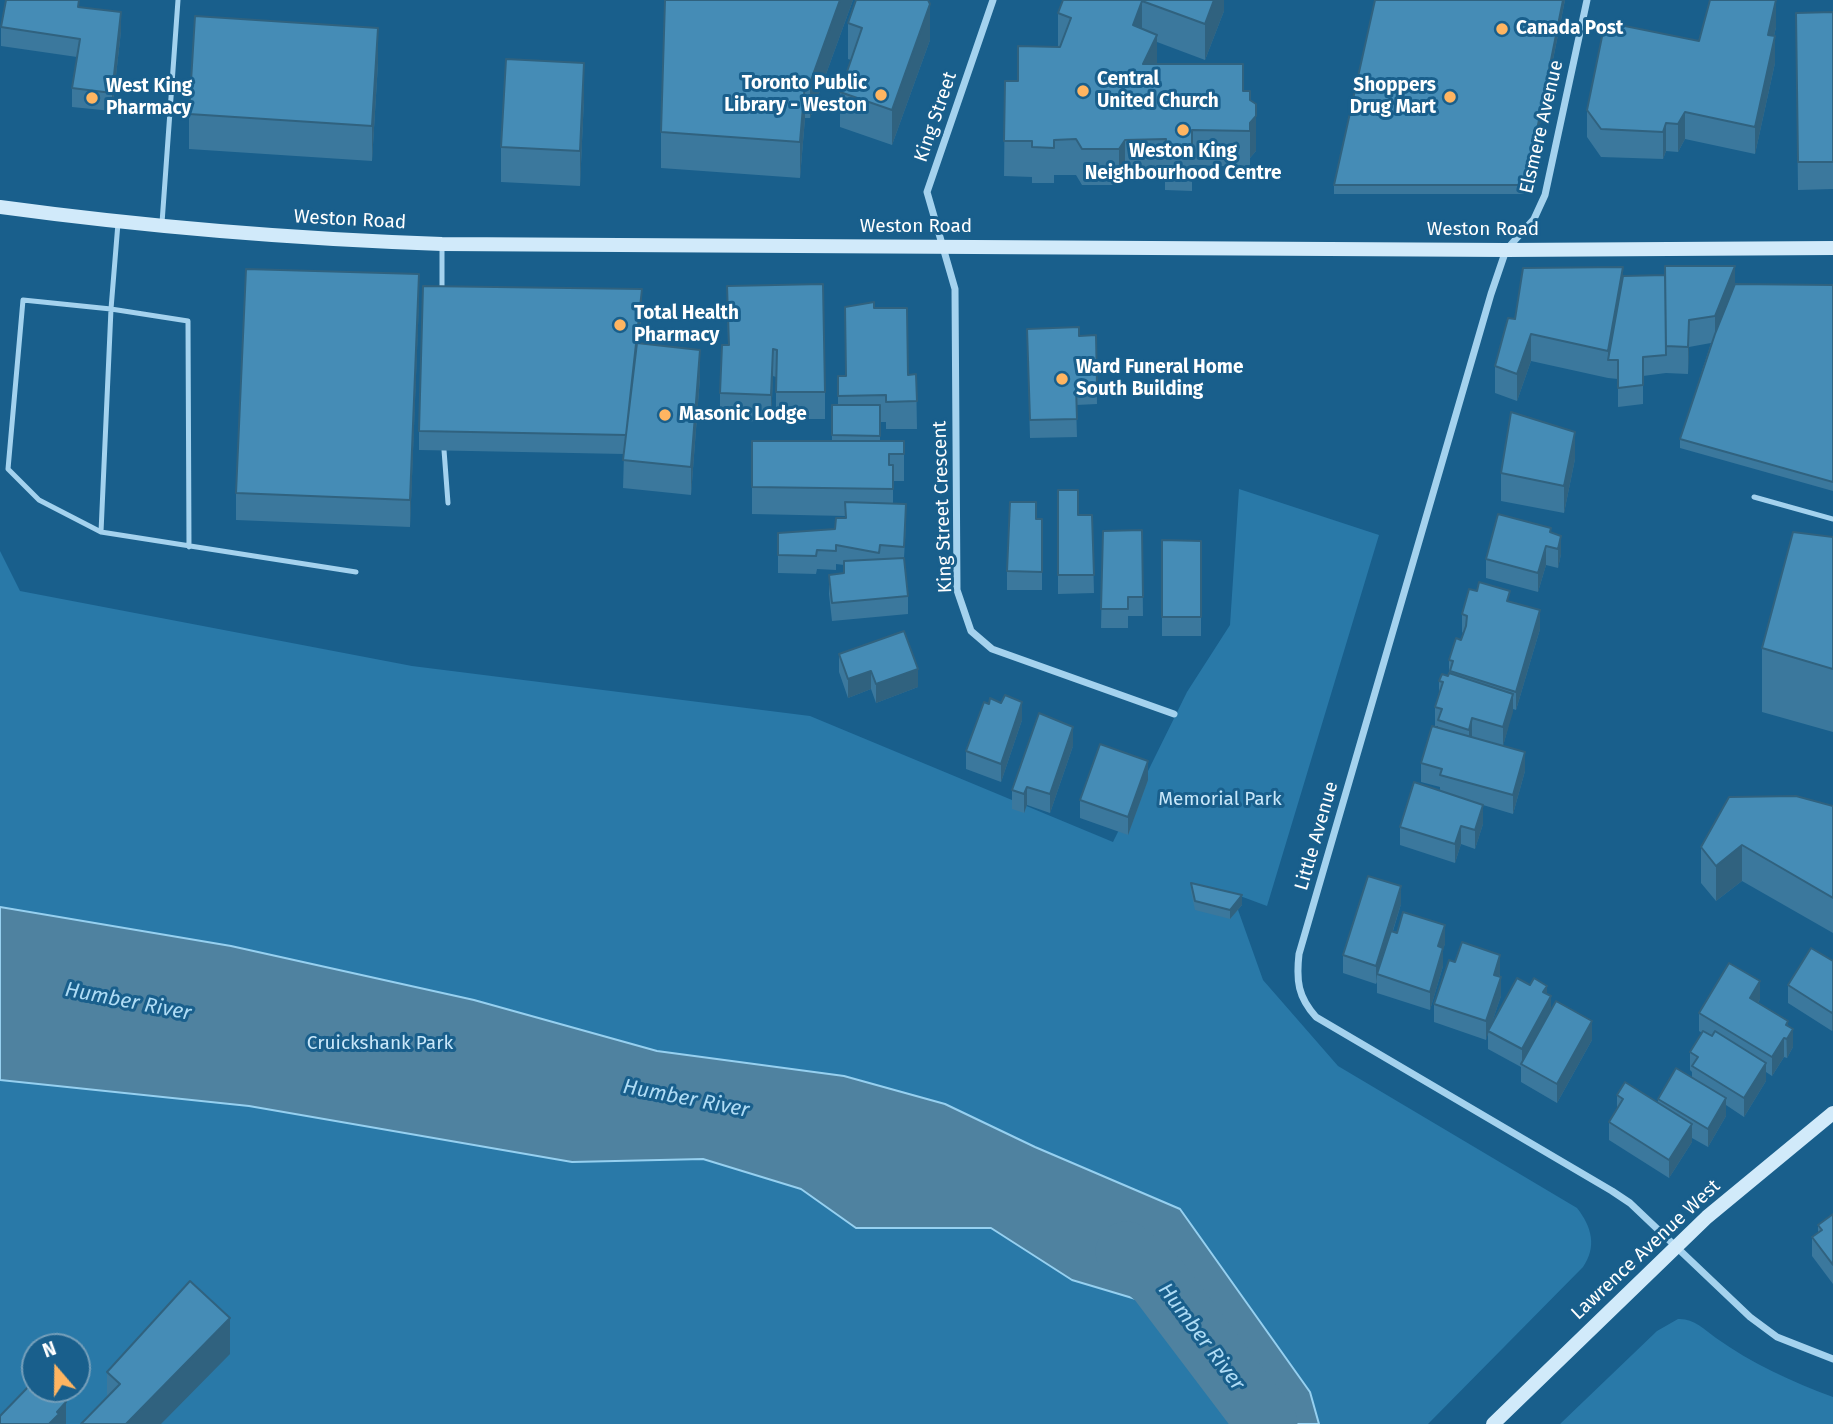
<!DOCTYPE html>
<style>
body{margin:0}
#map{position:relative;width:1833px;height:1424px;overflow:hidden;background:#195f8c;font-family:"Fira Sans",sans-serif}
canvas{display:block}
.north{position:absolute;left:21px;top:1333px;width:70px;height:70px;box-sizing:border-box;background:#195f8c;border:2px solid #759fba;border-radius:50%;rotate:340deg;font-size:19px;font-weight:700;line-height:28px;text-align:center;color:#fff}
.north::after{content:'';display:block;margin:auto;width:24px;height:32px;background:#ffb561;clip-path:polygon(50% 0,100% 100%,50% 72%,0 100%)}
</style>
<div id="map">
<canvas width="1833" height="1424"></canvas>
<div class="north">N</div>
</div>
<script>
const c = document.querySelector('canvas').getContext('2d');
c.lineJoin = 'round';
function paint(path, color) {
  c.fillStyle = color;
  c.fill(path, 'evenodd');
}
function stroke(path, color, width, dash) {
  c.strokeStyle = color;
  c.lineWidth = width;
  c.lineCap = dash ? 'butt' : 'round';
  c.setLineDash(dash || []);
  c.stroke(path);
}
function drawText(font, color, halo, rows, align = 'center') {
  c.font = font + ' "Fira Sans",sans-serif';
  c.lineWidth = 6;
  c.setLineDash([]);
  c.textBaseline = 'middle';
  c.strokeStyle = halo;
  c.fillStyle = color;
  for (const [text, x, y, turn = 0] of rows) {
    c.save();
    c.translate(x, y);
    c.rotate((+turn || 0) * Math.PI / 180);
    c.textAlign = isNaN(turn) ? turn : align;
    if (halo) c.strokeText(text, 0, 0);
    c.fillText(text, 0, 0);
    c.restore();
  }
}
paint(new Path2D(`
 M1239 489 1379 535 1267 906 1232 893 1263 980 1338 1066 1577 1208C1592 1227 1597 1247 1583 1267L1428 1424H0V551L20 591 412 666 810 716 1113 842 1187 692 1230 625ZM35 1347H77V1389H35Z
 M1678 1319C1693 1318 1704 1329 1716 1338 1751 1363 1792 1382 1833 1397V1424H1560L1657 1331Z`), '#2979a8');
const water = new Path2D(`
 M0 907 231 946 474 1000 657 1051 844 1076 945 1104 1035 1147 1180 1209 1310 1392 1319 1424H1234L1209 1336 1186 1314 1072 1280 991 1228H856L801 1189 703 1159 572 1162 249 1106 0 1080Z`);
paint(water, '#4f82a0');
stroke(water, '#96d0f0', 2);
stroke(new Path2D(`
 M1126 1252 1158 1280 1267 1424`), '#4f82a0', 61);
stroke(new Path2D(`
 M118 223 111 309 23 300 8 469 39 500 101 532 356 572
 M162 223 178 0
 M442 293V247
 M444 450 448 503
 M1754 497 1833 519
 M101 532 111 309 188 321 189 547`), '#a4d2ee', 5);
stroke(new Path2D(`
 M993 0 927 192 955 289 957 590 971 631 992 649 1174 714
 M1587 0 1545 195 1534 219 1506 250 1491 294 1299 954C1296 981 1298 997 1316 1017L1612 1191 1630 1203 1750 1317 1777 1337 1833 1359`), '#a4d2ee', 7);
stroke(new Path2D(`
 M0 207C147 227 294 239 442 244L1506 250 1833 248
 M1493 1424 1707 1217 1833 1113`), '#d1eafa', 14);
paint(new Path2D(`
 M853 0 810 118H805L800 178 661 168V132Z
 M1063 0H1224V11L1205 60 1157 42V64L1243 91 1250 100 1256 151 1250 158V167L1192 165V191L1165 190V175H1125L1119 185H1082L1076 175H1054V183H1032V177L1004 176 1005 81H1018L1058 47V13Z
 M1565 0 1526 194H1334V185Z
 M80 8 121 31 112 111 72 107V88L77 57 1 46V27Z
 M1833 12V189L1798 190 1796 13Z
 M848 23 930 40 892 145 840 127V92L851 60 848 59Z
 M1776 27 1774 36 1775 63 1755 154 1685 139 1678 152 1666 151 1663 159 1601 157 1587 137V110L1699 41Z
 M378 63 372 161 189 149V114Z
 M584 98 580 186 501 182V147Z
 M1735 284 1833 285V491L1680 448V439L1711 343 1689 347 1688 374 1666 373 1643 376V404L1618 407V379L1608 378 1531 361 1517 401 1495 393V366L1515 319Z
 M727 286 825 392V419H776V377L773 376 771 422 720 420V393L728 345Z
 M419 301 410 527 236 520V493Z
 M642 308 639 344 700 377 691 495 623 488 624 454 419 450V431Z
 M874 308 908 375 916 374 917 429H886V422H880V441H904V481H893V503L906 522 904 558 908 596V614L832 621 829 594V575L844 573V565L836 564V570L817 569 816 574 778 573V533L835 529 845 518V516L752 514V441H832V405H838V376H846Z
 M1027 329 1079 336 1096 335 1097 404 1076 405 1077 437 1030 438Z
 M1575 459 1564 513 1501 501V473Z
 M1058 490 1078 515H1092L1094 593 1058 594Z
 M1042 519V590H1007V571Z
 M1142 530 1143 616H1128V628H1101L1103 531Z
 M1551 533 1561 554 1558 568 1546 565 1538 592 1486 578V559Z
 M1833 537V732L1762 712V648Z
 M1162 540 1201 541V636H1162Z
 M1510 602 1540 629 1516 710 1513 709 1503 746 1525 771 1513 814 1483 805V824L1475 849 1461 844 1455 863 1400 845V827L1440 791V787L1421 782V763L1438 728V726H1435V707L1439 693V681L1448 676 1449 674V660L1461 640 1463 633 1462 632V614Z
 M839 654 918 687 876 703 871 689 848 698 839 672Z
 M1022 720 1001 782 966 769V751Z
 M1073 746 1050 813 1027 805 1024 813 1012 809V790Z
 M1148 780 1128 835 1080 818V800Z
 M1833 806V933L1742 881 1716 901 1701 883V847Z
 M1191 883 1242 905 1230 919 1195 910 1191 892Z
 M1401 904 1393 931 1445 944 1443 948V966L1430 1010 1377 993V982L1376 984 1343 973V955Z
 M1833 961V1029L1832 1031 1788 1003V985Z
 M1500 974V977L1501 996 1490 1028 1547 994 1551 1009 1592 1040 1557 1103 1521 1082V1067L1488 1049V1033L1486 1040 1434 1022V1004Z
 M1760 999 1758 1003 1788 1026 1793 1047 1787 1058 1784 1057 1772 1076 1766 1072V1081L1744 1117 1726 1105V1116L1708 1147 1692 1138V1142L1669 1178 1609 1140V1122L1617 1109V1095L1658 1102V1099L1692 1078V1072L1690 1070V1052L1702 1033 1699 1031V1013Z
 M1833 1214V1284L1812 1256V1237L1818 1233V1225Z
 M230 1354 107 1397V1372Z`), '#3b789d');
paint(new Path2D(`
 M840 0H853L810 118V83Z
 M1214 0H1224V11L1205 60V24Z
 M1563 0H1565L1526 194V185Z
 M1776 0V27L1768 62V35Z
 M1142 1V36L1133 25Z
 M930 4V40L892 145V110Z
 M121 12V31L112 111V93Z
 M378 28V63L372 161V126Z
 M1157 35V70L1143 64Z
 M1775 36V63L1755 154V127Z
 M584 63V98L580 186V151Z
 M805 83V118L800 178V142Z
 M1685 112V139L1678 152V124Z
 M1256 116V151L1250 158V167V123Z
 M1666 123V151L1663 159V132Z
 M1125 140V175L1119 185V149Z
 M1735 266V293L1715 343V316Z
 M1623 267V295L1608 360V351Z
 M419 274V301L410 527V500Z
 M642 289V308L629 454V435Z
 M1689 320V347L1688 374V347Z
 M1531 334V361L1517 401V374Z
 M773 349V376L771 422V395Z
 M700 350V377L691 495V467Z
 M1575 432V459L1564 513V486Z
 M1561 536V554L1558 568V549Z
 M1546 546V565L1538 592V573Z
 M1540 610V629L1516 710V692Z
 M918 669V687L876 703V684Z
 M871 671V689L848 698V679Z
 M1513 694V712L1503 746V727Z
 M1022 702V720L1001 782V764Z
 M1472 718V737L1469 748V730Z
 M1073 727V746L1050 813V794Z
 M1525 752V771L1513 814V795Z
 M1148 761V780L1128 835V817Z
 M1027 787V805L1024 813V794Z
 M1483 805V824L1475 849V830Z
 M1461 826V844L1455 863V844Z
 M1742 845V881L1716 901V866Z
 M1401 886V904L1379 975 1377 974 1376 984V966Z
 M1242 895V905L1230 919V910Z
 M1445 925V944L1438 965V946Z
 M1443 948V966L1430 1010V992Z
 M1500 955V974L1494 993V975Z
 M1501 977V996L1486 1040V1021Z
 M1760 981V999L1750 1017V998Z
 M1547 986V1004L1551 996V1015L1522 1065V1049L1543 992Z
 M1833 1011V1029L1832 1031V1013Z
 M1592 1021V1040L1557 1103V1084Z
 M1788 1021V1037L1793 1029V1047L1787 1058 1786 1025Z
 M1784 1038V1057L1772 1076V1057Z
 M1766 1063V1081L1744 1117V1098Z
 M1726 1098V1116L1708 1147V1129Z
 M1692 1124V1142L1669 1178V1160Z
 M230 1318V1354L161 1424H126Z
 M66 1402V1424H49L57 1412Z`), '#30627f');
const building = new Path2D(`
 M6 0H79L78 7 121 12 112 93 72 88 80 39 1 27Z
 M665 0H840L810 83H805L800 142 661 132Z
 M856 0H928L930 4 892 110 840 92 862 28 848 23Z
 M1063 0H1214L1205 24 1142 1 1133 25 1157 35 1143 64H1243V91H1250V100L1256 104V116L1250 123V131L1192 130V155H1165L1166 139 1125 140 1119 149H1082L1076 139 1054 140V148L1032 147V141H1004L1005 81H1018V46L1060 47 1071 18 1058 13Z
 M1375 0H1563L1526 185H1334Z
 M1710 0H1776L1768 35 1775 36 1755 127 1685 112 1678 124 1666 123 1663 132 1601 129 1587 110 1605 22 1699 41Z
 M1833 12V162H1798L1796 13Z
 M195 16 378 28 372 126 189 114Z
 M506 59 584 63 580 151 501 147Z
 M1665 266H1735L1715 316 1689 320 1688 347 1666 346Z
 M1623 267 1608 351 1531 334 1517 374 1495 366 1508 318 1515 319 1523 268Z
 M246 269 419 274 410 500 236 493Z
 M1665 275 1666 355 1643 357V385L1618 388V360H1608L1623 276Z
 M823 284 825 392H776L777 350 773 349 771 395 720 393 722 345H729L727 286Z
 M1735 284 1833 285V482L1680 439 1715 334Z
 M423 286 642 289 626 435 419 431Z
 M874 302V308H907L908 375 916 374 917 401 886 402V395L838 396V376H846L845 307Z
 M1079 327V336L1096 335 1097 386H1076L1077 419 1030 420 1027 329Z
 M637 343 700 350 691 467 623 460Z
 M832 405H880V436L832 435Z
 M1511 412 1575 432 1564 486 1501 473Z
 M752 441H904V454H889V465H893V489L752 487Z
 M1058 490H1078V515H1092L1094 575H1058Z
 M845 502 906 504 904 547 880 545 879 553 836 545V551L817 550 816 556 778 555V533L835 529 836 518H846Z
 M1010 502H1036V519H1042V572L1007 571Z
 M1498 514 1551 528 1550 532 1561 536 1558 549 1546 546 1538 573 1486 559Z
 M1142 530 1143 597H1128V609H1101L1103 531Z
 M1793 532 1833 537V669L1762 648Z
 M1162 540 1201 541V617H1162Z
 M904 558 908 596 832 603 829 575 844 573V561Z
 M1479 582 1510 591 1507 601 1540 610 1516 692 1450 671 1453 661 1449 660 1456 638 1461 640 1466 626 1467 616 1462 614 1469 589 1477 591Z
 M904 631 918 669 876 684 871 671 848 679 839 654Z
 M1449 673 1513 694 1503 727 1472 718 1469 730 1438 720 1442 709 1435 707 1443 682 1439 681 1442 674 1448 676Z
 M1005 695 1022 702 1001 764 966 751 984 702 989 704 990 698 1001 703Z
 M1039 713 1073 727 1050 794 1027 787 1024 794 1012 790Z
 M1432 726 1525 752 1513 795 1440 775 1442 769 1421 763Z
 M1100 744 1148 761 1128 817 1080 800Z
 M1414 782 1483 805 1475 830 1461 826 1455 844 1400 827Z
 M1796 796 1833 806V898L1742 845 1716 866 1701 847 1729 797Z
 M1368 876 1401 886 1376 966 1343 955Z
 M1191 883 1242 895 1230 910 1195 901Z
 M1403 912 1445 925 1438 946 1443 948 1430 992 1377 974 1391 931 1397 933Z
 M1462 942 1500 955 1494 975 1501 977 1486 1021 1434 1004 1449 960 1455 962Z
 M1811 948 1833 961V1011L1832 1013 1788 985Z
 M1729 963 1760 981 1750 998 1788 1021 1786 1025 1793 1029 1787 1039 1784 1038 1772 1057 1699 1013Z
 M1517 978 1530 985 1534 978 1547 986 1543 992 1551 996 1522 1049 1488 1031Z
 M1556 1001 1592 1021 1557 1084 1521 1064Z
 M1703 1031 1712 1036 1715 1031 1766 1063 1744 1098 1692 1066 1698 1057 1690 1052Z
 M1676 1068 1726 1098 1708 1129 1658 1099Z
 M1625 1082 1692 1124 1669 1160 1609 1122 1623 1099 1617 1095Z
 M1833 1214V1265L1812 1237 1822 1230 1818 1225Z
 M190 1281 230 1318 126 1424H81L120 1384 107 1372Z
 M31 1384 33 1387 35 1385V1389H51L66 1402 57 1412 59 1414 49 1424H0V1416Z`);
paint(building, '#458cb6');
stroke(building, '#30627f', 2);
for (const [x, y, r, color] of [
 [1502,29,7,"#ffb561"],
 [1083,91,7,"#ffb561"],
 [881,95,7,"#ffb561"],
 [1450,97,7,"#ffb561"],
 [92,98,7,"#ffb561"],
 [1183,130,7,"#ffb561"],
 [620,325,7,"#ffb561"],
 [1062,379,7,"#ffb561"],
 [665,415,7,"#ffb561"]
]) {
  const dot = new Path2D();
  dot.arc(x, y, r, 0, 2 * Math.PI);
  c.fillStyle = color;
  c.fill(dot);
  stroke(dot, '#195f8c', 2.5);
}
drawText('bold 19px', '#fff', '#195f8c', [
 ["Canada Post",1516,29],
 ["Central",1097,80],
 ["United Church",1097,102],
 ["Toronto Public",867,84,"right"],
 ["Library - Weston",867,106,"right"],
 ["Shoppers",1436,86,"right"],
 ["Drug Mart",1436,108,"right"],
 ["West King",106,87],
 ["Pharmacy",106,109],
 ["Weston King",1183,152,"center"],
 ["Neighbourhood Centre",1183,174,"center"],
 ["Total Health",634,314],
 ["Pharmacy",634,336],
 ["Ward Funeral Home",1076,368],
 ["South Building",1076,390],
 ["Masonic Lodge",679,415]
], 'left');
drawText('19px', '#fff', '#195f8c', [
 ["King Street",936,117,-71],
 ["Elsmere Avenue",1542,127,-77],
 ["Weston Road",350,220,3],
 ["Weston Road",916,227],
 ["Weston Road",1483,230],
 ["King Street Crescent",943,507,-92],
 ["Little Avenue",1317,836,-74],
 ["Lawrence Avenue West",1646,1250,-43]
]);
drawText('19px', '#cae8fa', '#195f8c', [
 ["Memorial Park",1220,800],
 ["Cruickshank Park",380,1044]
]);
drawText('italic 21px', '#afdcf5', '#195f8c', [
 ["Humber River",128,1002,11],
 ["Humber River",686,1099,11],
 ["Humber River",1201,1337,53]
]);
</script>
